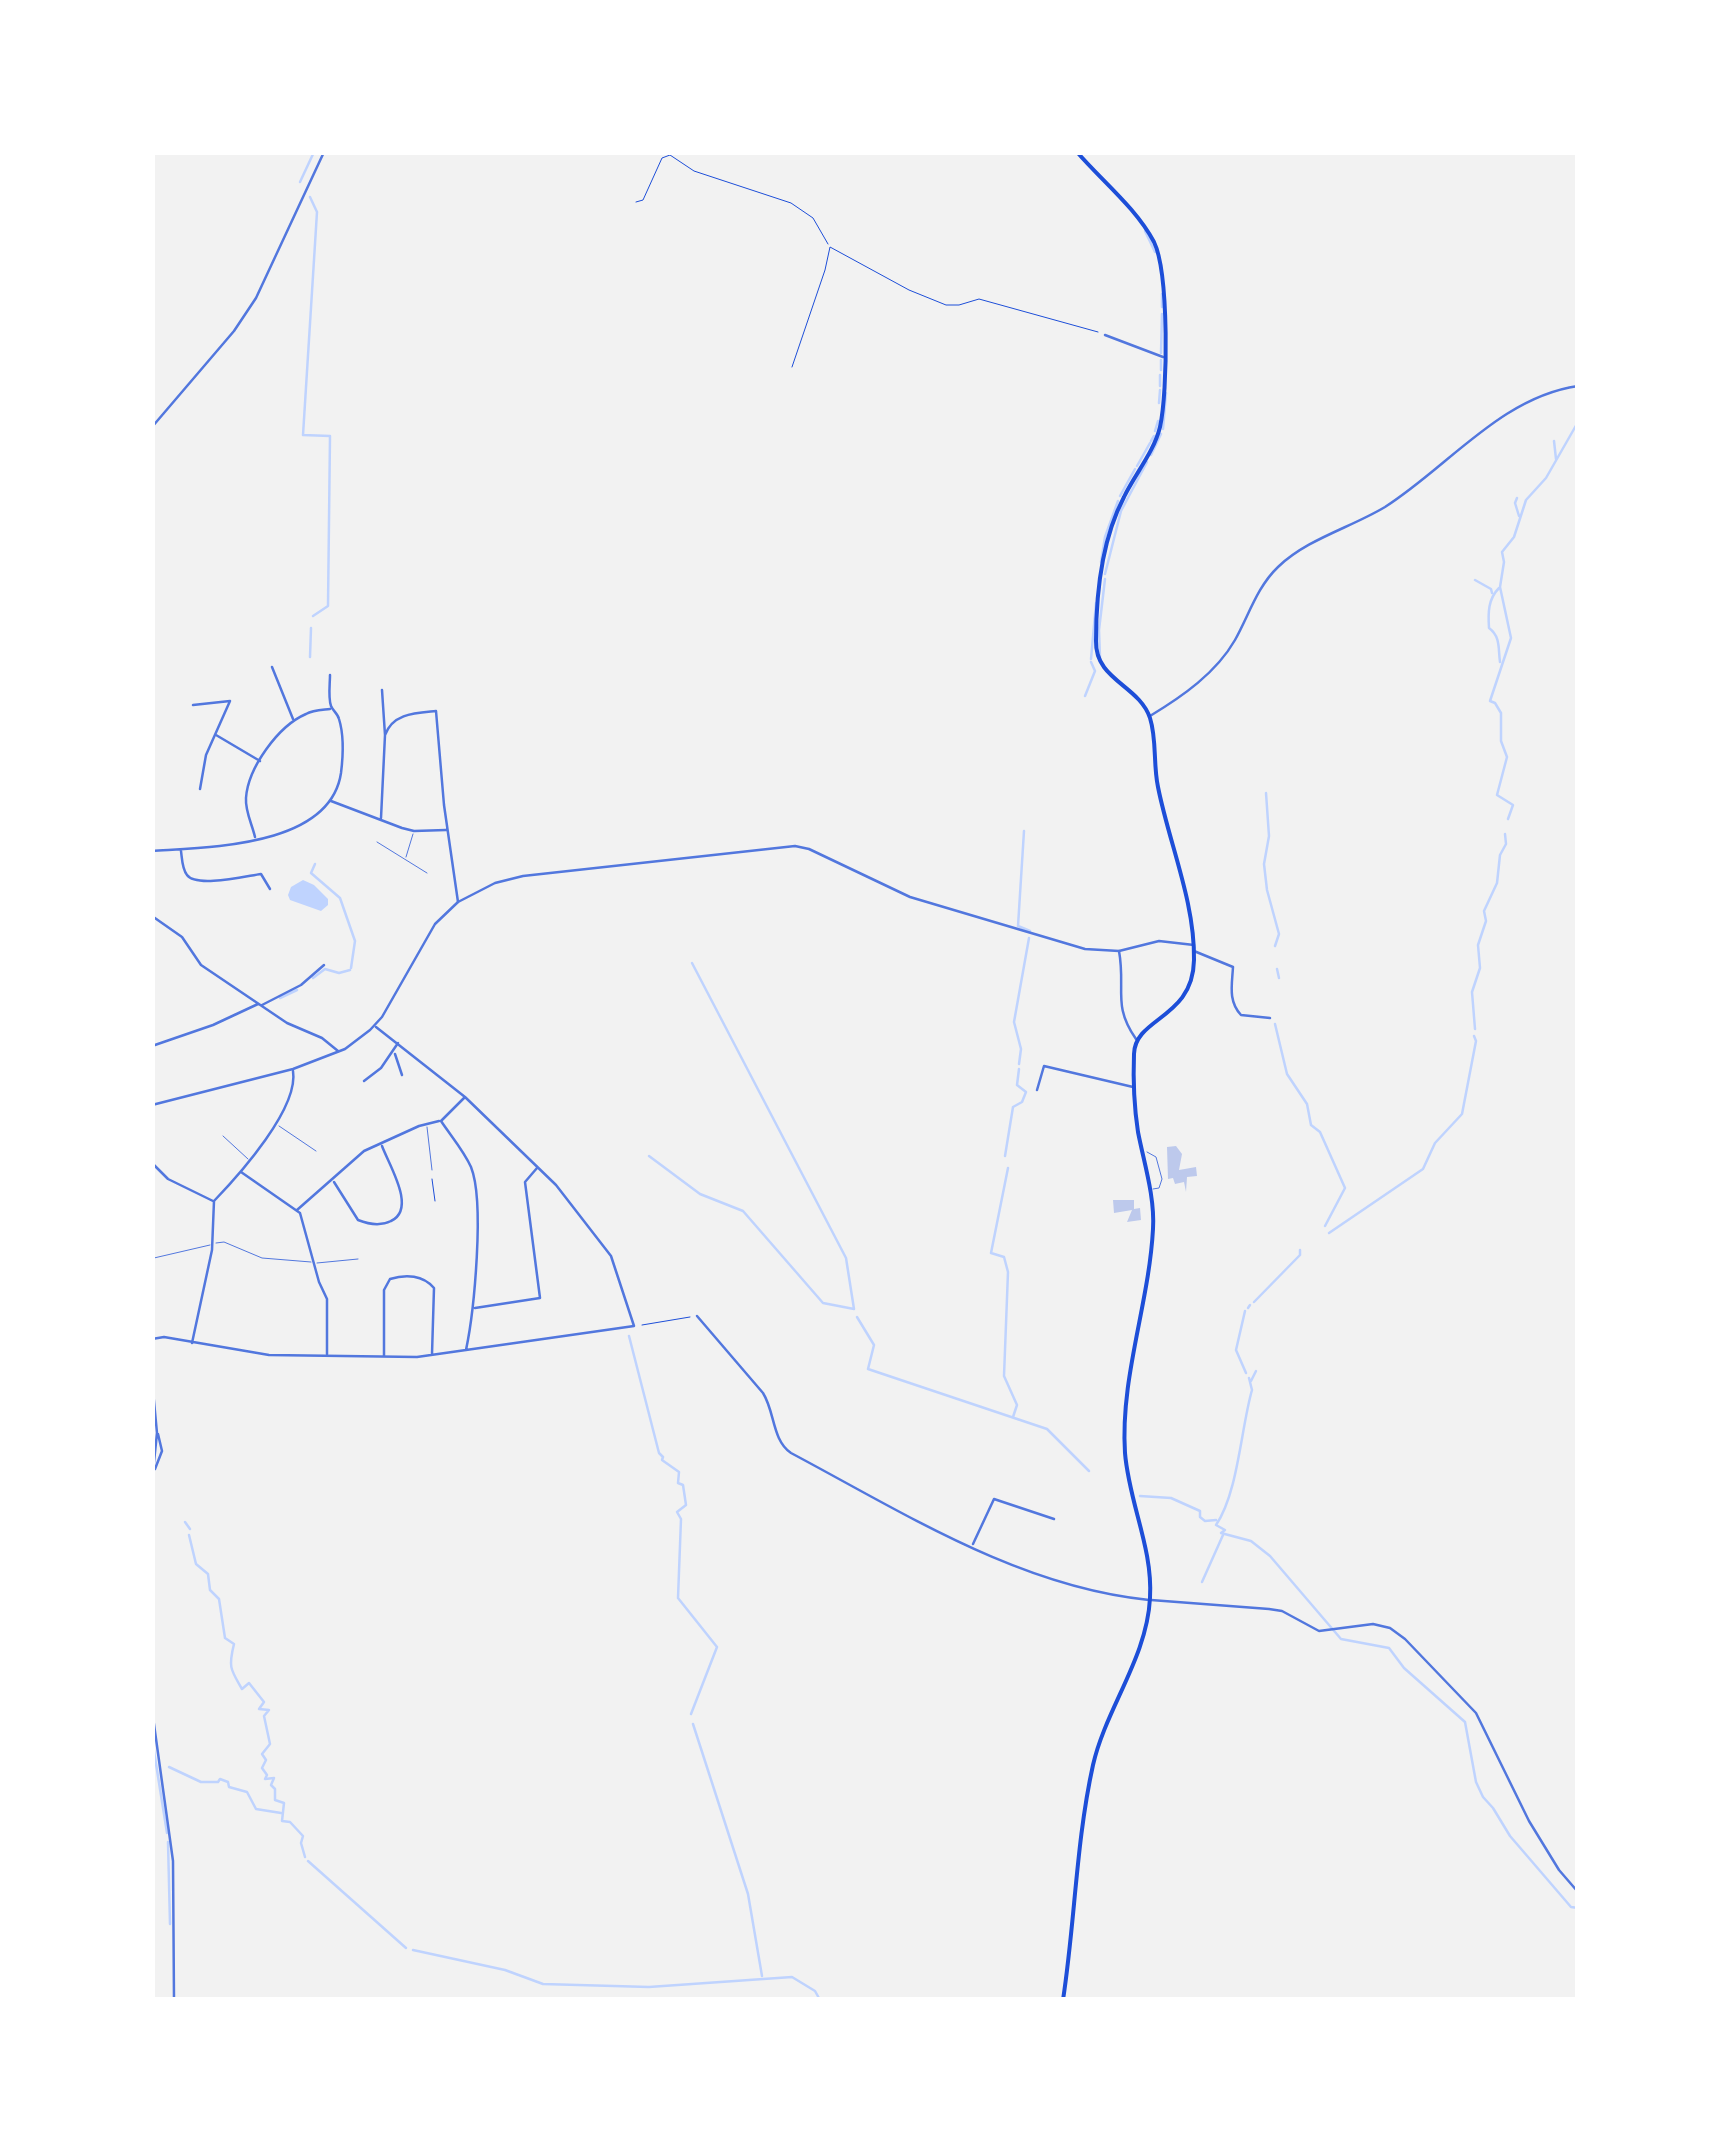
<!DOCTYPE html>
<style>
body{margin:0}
#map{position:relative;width:1730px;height:2152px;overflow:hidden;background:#f2f2f2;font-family:"Sofia Sans Condensed",sans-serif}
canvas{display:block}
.frame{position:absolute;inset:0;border:155px solid #fff;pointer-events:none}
</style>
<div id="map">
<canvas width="1730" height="2152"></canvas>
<div class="frame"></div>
</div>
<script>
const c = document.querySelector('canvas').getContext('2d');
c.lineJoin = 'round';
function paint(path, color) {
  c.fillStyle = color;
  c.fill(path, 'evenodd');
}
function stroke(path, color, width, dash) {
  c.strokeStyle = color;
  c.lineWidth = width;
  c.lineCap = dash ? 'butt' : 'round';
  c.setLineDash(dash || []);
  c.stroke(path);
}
paint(new Path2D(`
 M303 880 314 885 328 899V905L321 911 290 900 288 895 291 887Z`), '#bfd3fe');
stroke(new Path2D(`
 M300 182 314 152
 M310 197 317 212 303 435 330 436 328 606 313 616
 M1145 231 1155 252
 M1162 307V294
 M1161 353 1162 314
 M1161 370V360
 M1160 386V375
 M1159 403 1160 390
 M1163 429 1166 393
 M1155 431 1158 421
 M1151 441 1154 436
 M1554 441 1556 459
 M1151 455 1161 434
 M1137 466 1150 443
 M1120 496 1135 469
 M1517 498 1515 503 1519 516
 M1101 562 1105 537 1118 501
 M1105 574 1121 511 1147 462
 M1475 580 1491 589 1492 593
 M1499 588C1488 599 1488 613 1489 628 1501 637 1498 649 1500 662
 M310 657 311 628
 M1100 657 1099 630 1105 579
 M1091 659 1096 603
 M1085 696 1095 671 1091 662
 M1266 793 1269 836 1264 864 1267 890 1279 934 1275 946
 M1508 819 1513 805 1497 795 1507 757 1501 741V713L1495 703 1490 701 1511 638 1500 587 1504 562 1502 552 1514 537 1526 500 1546 478 1578 422
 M1024 831 1018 926 1030 931
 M315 864 311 873 340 898 355 941 351 968
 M1277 969 1279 978
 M313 978 325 969 339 973 350 970
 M280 998 297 990
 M1275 1024 1287 1074 1307 1104 1311 1125 1320 1132 1345 1188 1325 1226
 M1475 1029 1472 992 1480 968 1478 945 1486 921 1484 911 1497 883 1500 855 1506 844 1505 834
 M1019 1064 1021 1049 1014 1022 1029 938
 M649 1156 700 1194 743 1211 823 1303 854 1309 846 1258 692 963
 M1005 1156 1013 1107 1022 1102 1026 1092 1017 1085 1019 1069
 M1008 1168 991 1253 1004 1257 1008 1272 1004 1376 1017 1405 1013 1417
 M1329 1233 1423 1169 1435 1143 1462 1114 1476 1041 1474 1036
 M1254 1302 1300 1255V1250
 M1248 1308 1250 1305
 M1245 1311 1236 1350 1246 1373
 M857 1317 874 1345 868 1369 1047 1429 1089 1471
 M629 1336 659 1453 663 1457 662 1460 679 1472 678 1483 683 1485 686 1505 677 1512 681 1519 678 1598 717 1647 691 1714
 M1249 1378 1252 1390C1241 1428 1238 1493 1216 1525L1225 1530 1221 1533 1251 1541 1270 1556 1341 1639 1389 1648 1404 1668 1465 1722 1476 1782 1483 1797 1493 1808 1510 1836 1571 1907 1578 1908
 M1251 1381 1256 1371
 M152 1435V1441
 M1140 1496 1171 1498 1200 1511V1517L1205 1521 1216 1520
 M185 1522 190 1529
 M189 1535 196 1564 208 1574 210 1590 219 1599 225 1638 234 1644C228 1668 231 1670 242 1689L249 1683 264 1702 259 1709 269 1710 264 1716 270 1744 262 1754 266 1760 262 1768 267 1775 265 1779 274 1778 271 1785 275 1789V1800L284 1803 282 1821 290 1822 303 1836 301 1843 305 1857
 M1202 1582 1223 1535
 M693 1724 748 1894 762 1976
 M153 1745 167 1833
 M169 1767 201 1782H218L220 1779 228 1782 229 1787 247 1792 256 1809 281 1813
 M168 1842 170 1924
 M308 1861 406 1948
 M413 1950 505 1970 543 1984 649 1987 792 1977 815 1991 820 2000`), '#bfd3fe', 2.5);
paint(new Path2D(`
 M1176 1146 1182 1154 1179 1170 1196 1167 1197 1176 1187 1177 1186 1192 1184 1182 1175 1184 1173 1178 1168 1179 1167 1147Z
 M1113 1200H1134V1209L1140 1208 1141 1220 1127 1222 1132 1210 1114 1213Z`), '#bdc9ec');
stroke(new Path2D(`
 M636 202 643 200 662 158 670 155 694 171 791 203 813 218 828 244
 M792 367 825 270 830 247 909 290 946 305H959L979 299 1098 332
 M432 1179 435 1201
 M642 1325 690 1317`), '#1d4ed8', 1);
stroke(new Path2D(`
 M377 842 427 873
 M406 857 413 834
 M279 1126 316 1151
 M427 1127 432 1170
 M223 1136 248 1159
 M1147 1152 1156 1157 1162 1179 1159 1188 1153 1189
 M216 1243 224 1242 262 1258 311 1262
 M154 1258 210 1245
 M317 1263 358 1259`), '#5277de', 1);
stroke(new Path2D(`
 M1105 335 1163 357
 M272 667 293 719
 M193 705 230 701 206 755 200 789
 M216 735 260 761
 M385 735C393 713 416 713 436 711L444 805 458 902
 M331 801 402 828 414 831 446 830
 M381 818 385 735 382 690
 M255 837C252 824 245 811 246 798 248 768 278 726 306 714 313 710 322 710 330 709
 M152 851C209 847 330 847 341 773 343 757 344 735 339 719 338 714 333 711 331 706 328 698 330 684 330 675
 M181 851C182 858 182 869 187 875 196 888 246 876 261 874L270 889
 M152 916 182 937 201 965 287 1023 322 1038 338 1051
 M1119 951C1126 989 1112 1005 1136 1039
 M1194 951 1233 967C1232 985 1228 1001 1241 1015L1270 1018
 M262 1005 301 985 324 965
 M152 1046 213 1025 258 1004
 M395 1054 402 1075
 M364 1081 381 1068 398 1043
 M1037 1090 1044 1066 1133 1087
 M464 1098 441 1121C451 1136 464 1151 471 1167 485 1202 474 1312 466 1350
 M152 1163 168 1179 213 1201
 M241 1172 300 1213 319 1282 327 1299V1354
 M334 1182 358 1220C368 1224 381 1226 391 1221 417 1209 389 1165 382 1146
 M297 1210 364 1151 419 1126 439 1121
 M475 1308 540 1298 525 1182 537 1168
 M697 1316 763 1393C775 1412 772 1440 791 1453 904 1513 1019 1587 1149 1600
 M152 1339 164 1337 269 1355 417 1357 634 1326 611 1256 556 1185 465 1097 376 1027
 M192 1343 212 1250 214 1201C240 1174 299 1108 293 1071
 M384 1355V1290L390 1279C406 1274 423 1275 434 1288L432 1354
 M973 1544 994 1499 1054 1519`), '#5277de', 2.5);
stroke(new Path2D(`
 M152 427 234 331 256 298 324 152
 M1150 716C1183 696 1216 673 1235 640 1249 615 1257 587 1278 567 1307 539 1350 528 1385 507 1448 467 1501 397 1578 386
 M152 1105 293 1069 345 1049 370 1030 382 1017 435 924 458 902 495 883 523 876 795 846 809 849 910 897 1085 949 1119 951 1159 941 1194 945
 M152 1380 157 1433 152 1481
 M155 1469 162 1451 158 1434
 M1151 1600 1269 1609 1282 1611 1319 1631 1373 1624 1390 1628 1405 1639 1476 1713 1529 1821 1559 1870 1578 1892
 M152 1710 173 1861 174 2000`), '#5277de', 2.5);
stroke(new Path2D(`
 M1063 2000C1075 1922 1076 1842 1093 1765 1106 1708 1147 1658 1150 1598 1153 1548 1129 1503 1125 1453 1120 1378 1149 1304 1153 1229 1155 1197 1144 1163 1138 1132 1134 1106 1133 1080 1134 1054 1135 1017 1193 1019 1194 960 1195 902 1169 843 1158 787 1153 764 1157 740 1150 718 1139 685 1095 680 1096 641 1096 594 1102 539 1124 497 1135 474 1154 452 1160 427 1168 392 1169 273 1154 242 1136 208 1102 181 1077 152`), '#1d4ed8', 4);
</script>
